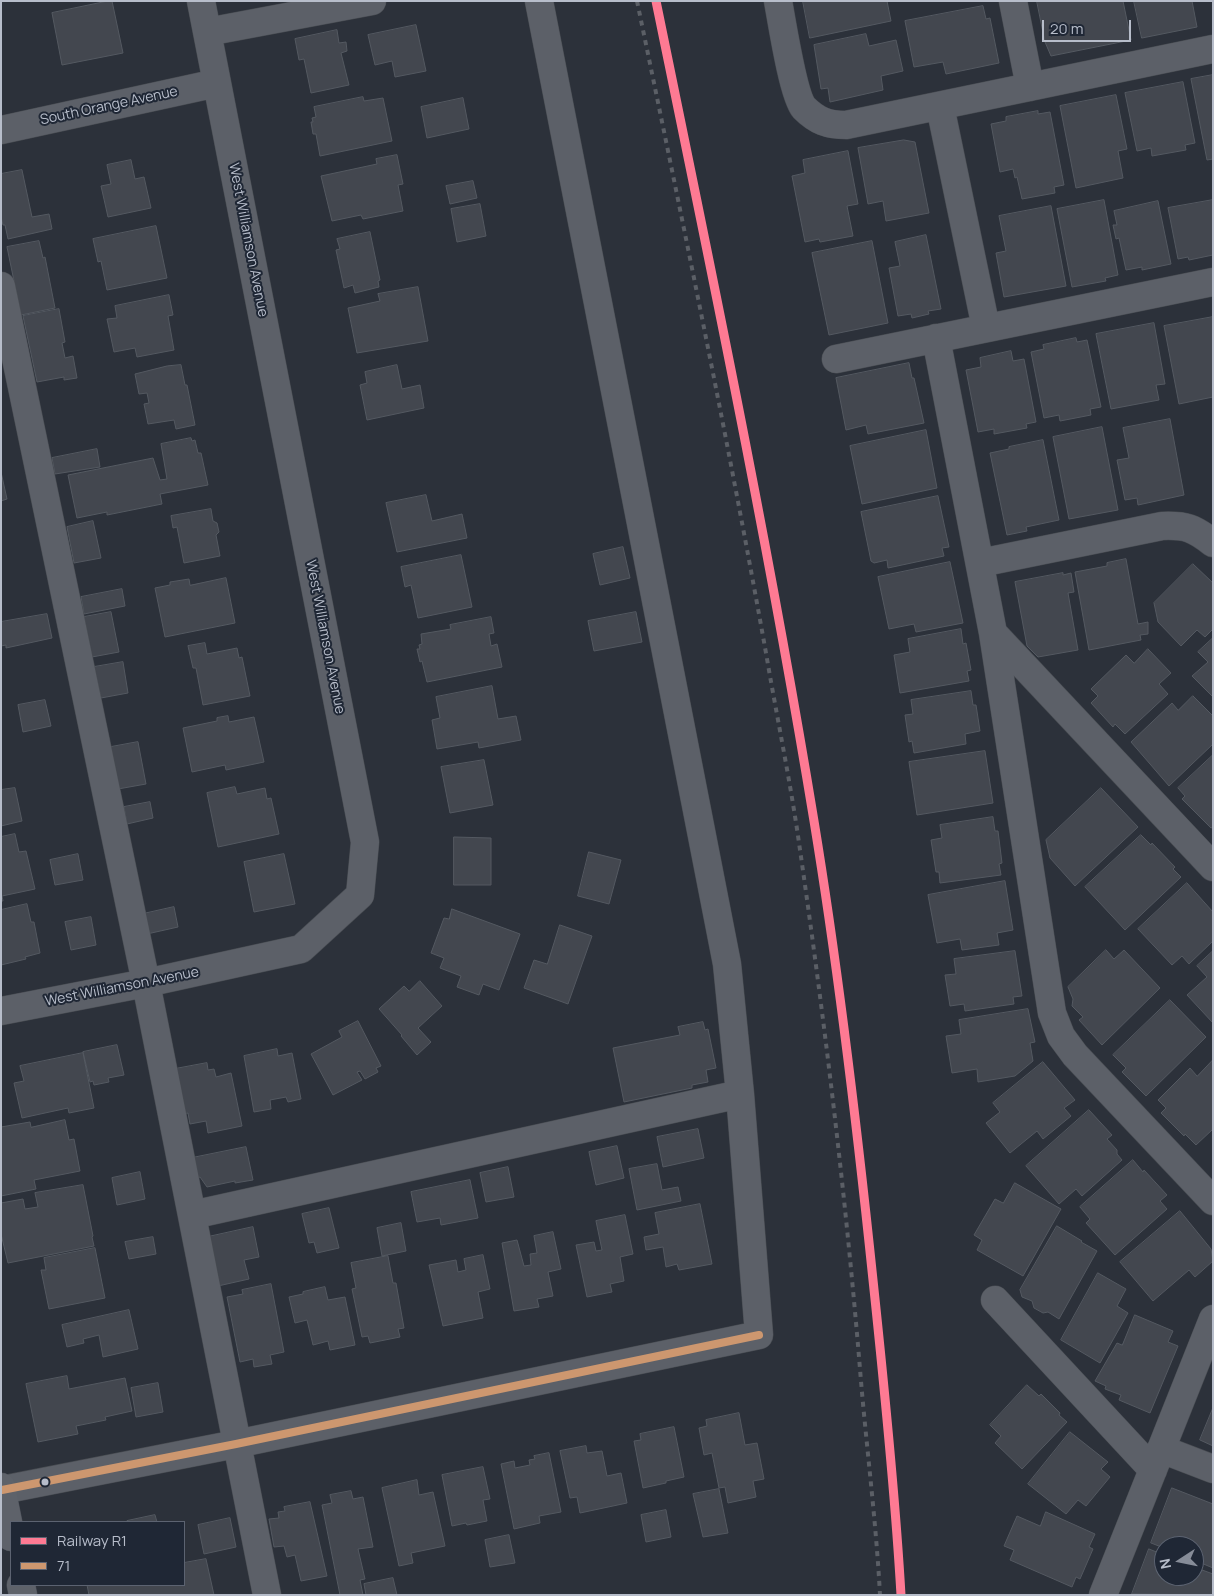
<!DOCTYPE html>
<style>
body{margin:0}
#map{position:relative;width:1214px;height:1596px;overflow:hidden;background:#2c313a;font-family:Manrope,sans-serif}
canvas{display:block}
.frame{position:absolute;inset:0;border:2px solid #b7bdca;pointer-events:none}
.legend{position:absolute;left:10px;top:1521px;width:175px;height:65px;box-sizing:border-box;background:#1f2735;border:1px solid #5c6371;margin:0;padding:6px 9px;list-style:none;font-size:15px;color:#b7bdca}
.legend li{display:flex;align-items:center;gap:10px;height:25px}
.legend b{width:25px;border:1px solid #5c6371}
.north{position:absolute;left:1154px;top:1536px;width:50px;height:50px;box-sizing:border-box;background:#1f2735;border:1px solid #5c6371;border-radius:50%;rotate:259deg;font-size:14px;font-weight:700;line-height:20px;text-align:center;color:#b7bdca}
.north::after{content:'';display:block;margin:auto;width:18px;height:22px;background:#868c98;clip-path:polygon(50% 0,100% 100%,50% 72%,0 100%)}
.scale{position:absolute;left:1042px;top:20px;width:89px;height:22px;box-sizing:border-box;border:2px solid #b7bdca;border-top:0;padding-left:6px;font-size:15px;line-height:18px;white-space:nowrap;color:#b7bdca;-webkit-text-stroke:4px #1f2735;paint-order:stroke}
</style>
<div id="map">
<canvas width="1214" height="1596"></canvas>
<div class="frame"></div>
<ul class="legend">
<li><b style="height:6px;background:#fe7a93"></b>Railway R1</li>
<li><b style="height:6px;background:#cd976f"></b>71</li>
</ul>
<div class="north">N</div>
<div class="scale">20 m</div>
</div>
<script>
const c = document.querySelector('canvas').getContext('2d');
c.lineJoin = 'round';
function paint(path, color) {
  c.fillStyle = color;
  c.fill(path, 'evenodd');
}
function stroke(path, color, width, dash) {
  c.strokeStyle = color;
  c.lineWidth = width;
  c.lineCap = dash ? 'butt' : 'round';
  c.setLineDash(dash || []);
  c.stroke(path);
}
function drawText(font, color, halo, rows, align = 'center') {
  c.font = font + ' Manrope,sans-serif';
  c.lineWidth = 4;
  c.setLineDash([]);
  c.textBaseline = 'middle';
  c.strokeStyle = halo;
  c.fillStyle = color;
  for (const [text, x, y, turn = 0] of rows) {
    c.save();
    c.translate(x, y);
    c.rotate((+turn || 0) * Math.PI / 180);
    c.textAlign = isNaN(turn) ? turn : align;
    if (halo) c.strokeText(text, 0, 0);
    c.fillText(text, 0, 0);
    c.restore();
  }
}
const building = new Path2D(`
 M108 1H112L123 53 62 65 52 13Z
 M803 1H887L891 21 810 38Z
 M1037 1H1123L1131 40 1051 56 1045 42Z
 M1134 1H1192L1197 27 1142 38Z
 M983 6 986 19 990 18 999 63 946 74 943 62 914 67 905 21Z
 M416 25 426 71 395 77 392 61 375 65 368 35Z
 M337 30 339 43 346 42 347 51 341 53 349 85 311 93 304 59 299 60 295 39Z
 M866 34 869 46 896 40 903 71 881 76 883 90 830 102 828 88 821 89 814 45Z
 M1213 75V159L1207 160 1191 79Z
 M1183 82 1195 143 1185 145 1186 150 1152 156 1151 148 1137 151 1125 93Z
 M1116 95 1127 149 1118 151 1123 178 1076 188 1060 106Z
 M363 97 364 101 383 98 392 141 320 156 316 134H313L311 122H313L312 118 316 117 314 107Z
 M463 98 469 129 427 138 421 107Z
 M1038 111V114L1050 112 1064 185 1054 187 1055 193 1022 199 1017 177 1015 178 1013 169 1000 172 991 124 1006 121V117Z
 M904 140 915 142 929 213 886 221 883 201 868 204 858 148Z
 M848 151 858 204 847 206 853 236 820 242 819 239 805 242 792 176 805 173 803 160Z
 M397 155 403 184 398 185 403 211 363 219 361 215 332 221 321 176 377 164 376 159Z
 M131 160 135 179 144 177 151 208 108 217 101 186 111 184 107 165Z
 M22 170 32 217 49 214 52 229 8 239 5 225H3L1 217V174Z
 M473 181 477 198 450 204 446 186Z
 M1104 200 1118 275 1105 278 1106 281 1072 287 1057 209Z
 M1213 200V255L1189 260 1188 257 1178 259 1168 208Z
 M1158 201 1171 264 1142 270V267L1126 270 1119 238 1116 239 1113 225H1117L1114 211Z
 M480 204 486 236 457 242 451 209Z
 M1051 206 1066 286 1004 297 996 253 1006 251 999 216Z
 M156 226 167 278 107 290 101 261 98 262 93 239Z
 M370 232 380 280 378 281 379 287 355 293 353 285 344 288 336 250 340 249 337 239Z
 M926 235 941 309 928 311 929 314 912 318 911 314 898 316 889 268 900 266 895 242Z
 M39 241 43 258 45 257 55 308 21 315 7 247Z
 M872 241 888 323 829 335 812 253Z
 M418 287 428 341 357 353 348 308 380 301 378 294Z
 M169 295 173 315 168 316 174 350 137 357 135 348 114 352 107 319 117 318 115 306Z
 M59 309 65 342 62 343 65 358 73 356 77 378 64 380V377L37 382 23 316Z
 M1213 317V397L1179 404 1164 326Z
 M1154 323 1165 384 1156 385 1159 400 1111 409 1096 334Z
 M1076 338 1077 342 1087 340 1101 407 1090 409 1091 415 1060 421 1059 415 1044 418 1031 352 1044 349 1043 345Z
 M1011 351 1013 361 1024 359 1036 422 1026 424 1027 428 994 434V429L978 432 966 370 981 367 980 358Z
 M909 363 912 378H914L924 423 868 434 866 425 846 430 836 378Z
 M181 365 185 385H187L195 425 176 429 174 420 148 424 144 404 149 403 147 393 139 394 135 374 167 366Z
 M397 365 402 389 420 385 424 408 367 420 360 385 367 383 365 372Z
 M1170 419 1184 495 1138 505 1137 498 1125 500 1117 460 1129 458 1123 428Z
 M1102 427 1118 510 1069 519 1053 437Z
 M926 430 937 488 862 504 850 446Z
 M191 438 192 441 195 440 198 453H201L208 485 160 494 162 504 107 515V512L77 518 68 475 153 458 160 480 167 479 161 444Z
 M1043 440 1059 520 1026 527 1027 531 1007 535 990 453 1009 449V447Z
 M97 449 100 467 55 474 52 458Z
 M1 472 7 499 1 501Z
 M426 495 432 521 462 514 467 538 397 552 386 503Z
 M938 496 949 547 942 548 944 556 888 568 887 560 874 563 871 561 861 512Z
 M211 509 213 521 217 523 219 532 216 535 220 556 184 563 177 527 173 528 171 516Z
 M93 521 101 558 74 563 67 527Z
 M623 547 630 578 600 585 593 554Z
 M461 555 472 607 418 618 411 585 405 587 401 567Z
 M1126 559 1138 624 1148 622V634L1140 635 1141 640 1089 650 1075 572 1107 566V563Z
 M950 562 963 623 916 632 914 624 889 629 878 577Z
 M1193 564 1213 583V629L1205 637 1197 630 1181 646 1158 622 1154 603Z
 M1063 573V575L1071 573 1074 592 1068 593 1078 650 1038 657 1027 646 1015 582Z
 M226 578 235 623 165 637 155 588 170 585V582L189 579 190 585Z
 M122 589 125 606 84 614 81 597Z
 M111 612 119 652 92 657 84 617Z
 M636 612 642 642 594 651 588 621Z
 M47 614 52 638 6 648V645L1 646V622Z
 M491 617 494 633 489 634 491 646 497 644 502 667 427 682 422 661 420 662 417 649H420L419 645 422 644 421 634 451 629 450 625Z
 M961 629 963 644 966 643 971 670 967 671 969 681 900 693 894 655 910 652 908 639Z
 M1213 638V697L1192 676 1208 662 1198 652Z
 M205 643 207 654 237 648 239 658 242 657 250 696 203 705 196 668H193L188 646Z
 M1148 649 1171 673 1159 684 1168 694 1125 734 1115 724 1113 727 1091 703 1098 696 1091 689 1126 655 1134 663Z
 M123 662 128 693 101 698 94 667Z
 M492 686 498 719 516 716 521 740 479 748 478 742 437 749 432 720 440 718 436 697Z
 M971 691 973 705H976L980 731 965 734 966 744 914 753 912 741 909 742 905 715 913 714 911 700Z
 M1193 696 1213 716V744L1169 786 1131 742 1172 703 1178 710Z
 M45 700 51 726 23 732 18 705Z
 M228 716 229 722 254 717 264 762 226 770 225 765 192 772 183 728 217 721V718Z
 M138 742 146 784 118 789 111 747Z
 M985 751 993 803 917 815 909 762Z
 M1213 755V827L1211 828 1182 799 1185 796 1178 788Z
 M484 760 493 805 450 813 441 767Z
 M235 787 237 794 265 788 267 799 271 798 279 834 218 847 207 793Z
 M15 788 22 821 1 826V790Z
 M1101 788 1138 827 1075 886 1050 858 1046 840Z
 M150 802 153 818 127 824 124 807Z
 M993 817 995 831H998L1002 863 999 864 1001 875 940 883 939 872H936L931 840 942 838 940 825Z
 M15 834 19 852 26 851 35 889 2 896 3 901H1V837Z
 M1141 835 1151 845 1152 843 1175 867 1173 869 1181 877 1125 930 1085 887Z
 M454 837 491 838V885H454Z
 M589 852 621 860 609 904 578 896Z
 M78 854 83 880 55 885 50 860Z
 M284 854 295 904 254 912 244 862Z
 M1005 881 1013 930 997 933 999 945 962 950 960 939 937 943 928 895Z
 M1187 883 1213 912V941L1189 964 1182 956 1172 965 1138 929Z
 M27 904 31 922H34L40 953 25 957 26 959 1 965V910Z
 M174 907 178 927 147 934 143 914Z
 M452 909 520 934 499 990 483 984 479 995 457 987 461 976 440 968 444 958 431 953 444 918 449 919Z
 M91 917 96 945 71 950 65 922Z
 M560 925 592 936 568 1004 524 988 534 960 547 964Z
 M1106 950 1114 959 1124 950 1160 988 1102 1045 1079 1020 1083 1017 1072 1006 1073 999 1068 987Z
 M1015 951 1022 996 1013 997 1014 1004 965 1011 964 1004 950 1006 945 975 956 974 954 959Z
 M1213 951V1023L1187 995 1207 977 1197 966Z
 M420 981 442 1006 418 1028 431 1042 417 1055 401 1036 402 1035 379 1009 404 986 409 991Z
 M1170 1000 1206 1037 1146 1096 1122 1072 1126 1068 1113 1055Z
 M1028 1009 1035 1042 1030 1043 1033 1061 1015 1076 978 1082 977 1069 952 1073 946 1036 961 1034 959 1020Z
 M358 1021 381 1066 376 1068 378 1072 365 1079 360 1071 357 1072 362 1080 333 1095 311 1054 342 1037 339 1031Z
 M703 1022 705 1030 708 1029 716 1068 706 1070 708 1082 692 1085V1088L624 1102 613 1048 680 1035 678 1027Z
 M117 1045 124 1075 108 1078 109 1082 94 1085 93 1081 90 1082 83 1052Z
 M277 1049 278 1056 292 1053 301 1099 288 1102 286 1097 270 1100 271 1109 254 1112 244 1056Z
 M83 1053 94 1108 69 1113 68 1108 22 1118 14 1083 24 1081 20 1066Z
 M1213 1060V1129L1196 1145 1185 1134 1184 1136 1161 1113 1166 1108 1158 1100 1190 1068 1197 1076Z
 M1043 1062 1075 1100 1064 1108 1071 1116 1043 1139 1037 1131 1010 1153 986 1123 1000 1112 993 1103Z
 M207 1063 208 1070 214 1069 216 1077 231 1073 242 1126 208 1133 206 1121 190 1124 188 1113 184 1114 175 1069Z
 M1089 1110 1112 1135 1107 1139 1117 1150V1154L1122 1160 1082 1196 1076 1189 1059 1204 1026 1166Z
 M65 1120 69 1140 74 1139 80 1171 34 1180 36 1189 1 1196V1127L30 1122 31 1127Z
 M698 1129 704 1158 663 1167 657 1137Z
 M617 1146 624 1178 596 1185 589 1152Z
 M246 1147 253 1180 235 1183V1181L207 1187 200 1177 196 1179 192 1158Z
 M1133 1160 1143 1172 1144 1170 1167 1195 1160 1201 1167 1209 1115 1255 1086 1223 1090 1219 1080 1207Z
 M657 1164 662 1190 678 1187 681 1201 637 1210 629 1169Z
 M508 1167 514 1197 486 1202 480 1173Z
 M140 1172 145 1199 117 1205 112 1178Z
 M470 1180 478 1218 441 1225 440 1218 417 1222 411 1192Z
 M1015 1183 1061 1209 1023 1276 977 1250 982 1240 974 1235 995 1199 1003 1203Z
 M83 1185 93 1236 92 1237 94 1246 8 1263 1 1234V1203L23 1199 25 1209 38 1207 35 1193Z
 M700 1204 712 1264 679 1270 677 1264 666 1267 663 1247 646 1250 644 1237 659 1234 655 1213Z
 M329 1208 339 1248 317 1253 314 1242 309 1243 302 1214Z
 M1180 1211 1211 1249 1213 1261 1195 1277 1189 1270 1153 1301 1120 1262Z
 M625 1215 633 1254 620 1257 624 1281 610 1284 612 1292 587 1297 576 1245 594 1242 596 1251 602 1250 596 1221Z
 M401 1223 406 1251 382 1256 377 1228Z
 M1057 1226 1082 1241 1081 1242 1097 1251 1059 1319 1048 1312 1043 1313 1034 1308 1032 1301 1022 1297 1020 1290Z
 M253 1227 259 1257 244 1260 249 1279 218 1286 208 1237Z
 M553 1232 561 1269 548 1272 553 1296 537 1299 539 1307 514 1311 502 1243 517 1240 524 1266 531 1265 530 1254 537 1253 534 1236Z
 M153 1237 156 1254 129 1259 125 1242Z
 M95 1248 105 1298 49 1309 41 1270H46L44 1258Z
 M483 1255 490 1289 478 1292 483 1318 443 1326 429 1265 456 1260 458 1272 466 1270 464 1259Z
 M388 1256 393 1283H396L404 1328 398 1329 400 1337 370 1343 368 1336 362 1337 352 1289 356 1288 351 1263Z
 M1098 1273 1126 1289 1117 1306 1128 1313 1100 1363 1061 1340Z
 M271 1284 284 1352 270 1355 272 1364 254 1367 253 1359 240 1362 227 1297 243 1294 242 1290Z
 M325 1287 328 1300 345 1297 355 1345 330 1350 328 1341 313 1345 307 1320 295 1323 289 1297 303 1294V1292Z
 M129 1310 138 1349 103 1357 99 1335 83 1339 84 1343 67 1347 62 1325Z
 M1135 1315 1173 1331 1168 1342 1178 1346 1150 1413 1119 1400 1121 1395 1105 1389 1106 1386 1095 1381 1117 1343 1122 1345Z
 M67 1376 69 1389 125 1378 132 1411 105 1417 106 1420 76 1426 78 1434 38 1442 26 1384Z
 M158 1383 163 1412 136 1417 131 1388Z
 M1027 1385 1039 1396 1041 1394 1060 1413 1059 1415 1067 1422 1022 1469 995 1443 1001 1436 990 1425Z
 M1213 1408V1446L1200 1440Z
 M739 1413 745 1445 757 1443 764 1479 753 1481 756 1497 728 1503 725 1487 719 1488 712 1453 704 1455 699 1428 707 1426 706 1420Z
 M674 1427 684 1477 666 1481V1483L643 1488 634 1441 641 1440 640 1434Z
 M1070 1432 1108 1462 1101 1469 1110 1477 1086 1506 1078 1500 1066 1514 1028 1484Z
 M586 1446 587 1453 602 1451 607 1476 621 1473 627 1503 580 1513 577 1497 570 1498 560 1451Z
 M549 1453 561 1512 539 1516 540 1523 514 1529 501 1464 514 1461 515 1468 530 1465 529 1460 535 1459 534 1456Z
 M483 1467 490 1499 483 1500 487 1521 467 1525 466 1523 452 1526 442 1475Z
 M417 1480 419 1495 433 1492 445 1546 411 1553 413 1563 399 1566 382 1488Z
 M1172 1488 1213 1504V1568L1194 1560V1546H1164V1548L1151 1543Z
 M719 1489 728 1533 703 1537 693 1494Z
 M351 1491 353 1499 363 1497 373 1547 358 1549 365 1579 360 1580 363 1595H340L322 1505 332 1503 330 1495Z
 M310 1502 327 1576 301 1581 295 1555 287 1557 284 1546 274 1547 269 1519 279 1518 278 1512 285 1511 284 1507Z
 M666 1510 671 1537 646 1542 641 1515Z
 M1046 1512 1095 1534 1089 1547 1093 1549 1080 1579 1076 1577 1072 1587 1010 1560 1014 1550 1004 1546 1017 1516 1040 1526Z
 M155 1515 157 1522H127V1521Z
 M230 1518 236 1547 204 1554 198 1525Z
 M509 1535 515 1563 490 1567 485 1540Z
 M1149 1549 1164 1555V1576H1194V1567L1213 1574V1595L1132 1594Z
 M206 1559 214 1595H89L87 1585H184V1563Z
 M393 1578 397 1595H366L364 1584Z`);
paint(building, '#43474f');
stroke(building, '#545961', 1);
const minor = new Path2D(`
 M778 1C782 22 793 95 804 108 817 121 828 125 846 125L1213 49
 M1013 1 1030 87
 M207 32 372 1
 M940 106 986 328
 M1 130 217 83
 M1 286 146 983 267 1595
 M936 338 993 633 1052 1013 1061 1036 1075 1055 1213 1201
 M836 359 1213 282
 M980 563 1162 526C1186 525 1194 528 1213 543
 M993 633 1213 867
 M1 1011 146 983 301 949 360 895 365 842 201 1
 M192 1215 740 1094
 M995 1300 1153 1470
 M1161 1449 1213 1469
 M2 1490 236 1444 759 1335 740 1094 727 964 539 1
 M1103 1595 1213 1319`);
const major = new Path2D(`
 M1 1487 11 1537
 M21 1585 23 1595`);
stroke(minor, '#484c52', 29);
stroke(major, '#4a4e57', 29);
stroke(minor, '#5c6068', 28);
stroke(major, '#5e626a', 28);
stroke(new Path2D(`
 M637 1C682 218 727 435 766 653 776 712 788 770 797 829 823 1008 845 1188 860 1369 866 1444 876 1519 880 1595`), '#5b5f66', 4, [5, 5]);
stroke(new Path2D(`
 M2 1490 236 1444 759 1335`), '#cd976f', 8);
stroke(new Path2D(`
 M656 1C712 274 769 547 814 821 839 973 857 1126 873 1280 884 1384 895 1490 901 1595`), '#fe7a93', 9);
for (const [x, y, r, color] of [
 [45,1482,4.5,"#b7bdca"]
]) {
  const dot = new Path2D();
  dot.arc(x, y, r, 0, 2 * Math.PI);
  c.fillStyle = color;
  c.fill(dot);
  stroke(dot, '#1f2735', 2);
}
drawText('14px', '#b7bdca', '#1f2735', [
 ["South Orange Avenue",109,106,-12],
 ["West Williamson Avenue",248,240,79],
 ["West Williamson Avenue",325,637,79],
 ["West Williamson Avenue",122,987,-11]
]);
</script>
